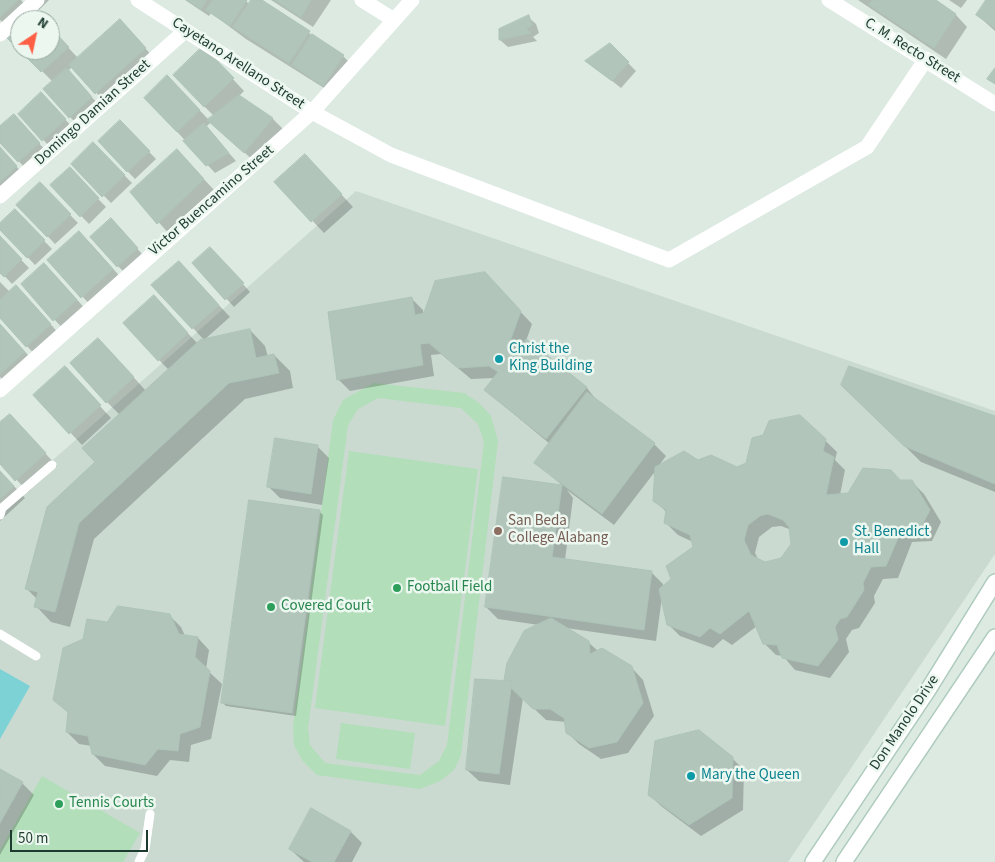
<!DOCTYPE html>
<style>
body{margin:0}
#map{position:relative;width:995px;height:862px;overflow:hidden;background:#dceae2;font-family:"Source Sans 3",sans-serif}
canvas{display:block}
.north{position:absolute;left:10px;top:10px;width:50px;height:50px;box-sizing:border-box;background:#ecf7f0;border:1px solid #99aca3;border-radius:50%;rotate:34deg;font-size:14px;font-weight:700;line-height:20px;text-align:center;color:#1d3b2f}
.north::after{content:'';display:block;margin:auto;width:18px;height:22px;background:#ff6045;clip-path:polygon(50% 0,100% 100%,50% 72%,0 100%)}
.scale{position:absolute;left:10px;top:830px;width:138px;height:22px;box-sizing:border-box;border:2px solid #1d3b2f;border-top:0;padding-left:6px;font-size:15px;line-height:18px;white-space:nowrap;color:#1d3b2f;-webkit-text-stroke:4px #ecf7f0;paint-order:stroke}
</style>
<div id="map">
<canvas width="995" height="862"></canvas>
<div class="north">N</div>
<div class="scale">50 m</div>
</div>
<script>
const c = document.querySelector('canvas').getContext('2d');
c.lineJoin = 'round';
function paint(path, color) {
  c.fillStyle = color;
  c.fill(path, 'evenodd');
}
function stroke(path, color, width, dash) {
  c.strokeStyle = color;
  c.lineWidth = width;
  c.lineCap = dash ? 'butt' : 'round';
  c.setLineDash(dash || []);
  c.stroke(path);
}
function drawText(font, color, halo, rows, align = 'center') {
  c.font = font + ' "Source Sans 3",sans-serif';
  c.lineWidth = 5;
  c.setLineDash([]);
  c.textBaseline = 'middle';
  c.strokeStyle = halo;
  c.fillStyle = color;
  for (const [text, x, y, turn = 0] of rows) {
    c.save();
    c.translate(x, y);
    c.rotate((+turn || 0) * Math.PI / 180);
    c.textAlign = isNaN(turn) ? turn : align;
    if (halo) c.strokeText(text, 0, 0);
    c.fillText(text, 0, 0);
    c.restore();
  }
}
paint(new Path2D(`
 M356 191 995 411V554L788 862H0V507Z`), '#cadad1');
paint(new Path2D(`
 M374 383 464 393 479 403 491 416 498 441 461 755 454 770 440 781 420 789 317 775 302 760 294 745 293 726 333 420 343 400ZM378 398 461 408 478 424 484 442 447 745 439 761 420 775 325 763 310 745 308 728 348 425 358 409Z
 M349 451 478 469 445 726 315 708Z
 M341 723 415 733 410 769 336 759Z
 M42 776 140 833 123 862H0V850Z`), '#b2deb9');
paint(new Path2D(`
 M0 669 30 686 0 739Z`), '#7dd2d6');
paint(new Path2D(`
 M0 0H21L27 7 7 26 0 20Z
 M28 0H49L39 10Z
 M185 0H245L249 4 252 0H260L343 56 351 64 332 93 246 39 211 13 209 16Z
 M271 0H331L313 27Z
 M858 0H933L956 15 967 27 946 59Z
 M949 0H967L961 8Z
 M987 0H995V31L977 15Z
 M528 17 536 24 539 33 533 37 537 41 508 47 500 40Z
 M50 28 78 58 131 33 157 61 108 105 72 67 68 71 99 105 78 125 70 117 53 82 21 50H50Z
 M610 45 636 71 621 88 587 61Z
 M215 60 244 91 239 96 273 119 284 130 256 163 211 122 206 127 236 161 215 173 146 98 179 89 209 120 214 116 204 106Z
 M49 102 73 128 51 148 19 114Z
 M120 122 156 159 135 179 99 142Z
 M21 123 46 151 26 169 0 141V128Z
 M93 144 132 183 111 203 73 164Z
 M0 148 24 175 0 186Z
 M188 162 215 191 170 235 132 192Z
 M316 167 353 207 324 233 276 182Z
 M69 169 106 207 89 224 52 186Z
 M40 184 78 223 55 244 18 205Z
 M15 211 52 249 35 265 0 228V225Z
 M118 228 144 256 125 273 118 266Z
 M0 238 29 268 12 284 0 271Z
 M91 244 124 281 94 309 49 260Z
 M218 256 250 292 234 307 194 263Z
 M190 274 230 317 204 340 193 328Z
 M56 276 88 312 66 332 22 284Z
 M0 282 10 292 28 299 62 337 38 358 0 317Z
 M496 286 532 324 526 341 587 388 597 401 654 444 666 456 657 468 698 461 737 468 747 464 764 436 800 416 837 452 835 460 845 470 840 495 902 482H912L924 494 941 522 932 541 912 542 898 578 883 579 874 596 875 603 859 628 852 630 846 639 849 652 830 678 795 670 783 656 776 655 764 643 757 626 732 645 723 639 713 648 680 636 668 624 662 597 656 641 566 628 588 642 598 651 631 667 643 680 654 716 628 753 601 759 579 744 567 732 566 722 546 720 523 698 510 785 479 781 467 770 505 682 508 664 539 625 498 619 486 607 504 478 563 486 536 463 550 444 485 390 495 378 471 379 441 354 431 355 434 376 350 391 338 379 411 298 423 310 424 318ZM657 469 655 500 667 513 666 523 678 535 693 542 694 548 672 580 663 587V584L651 572 565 560 573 498 567 490 614 525ZM781 526 789 529 793 535 789 553 774 563 759 561 755 553 759 537 772 527Z
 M165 309 198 344 250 330 265 346 268 357 274 355 290 371 293 388 245 399 94 539 70 627 51 622 36 606 37 599 26 588 97 462 120 415 107 402 110 351 146 391 169 370 159 360Z
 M0 324 36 364 10 387 0 377Z
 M76 380 111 418 82 445 35 395Z
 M843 385 995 417V492L921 462Z
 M0 424 21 427 57 466 28 492 0 462Z
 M318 447 329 458 322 505 280 498 268 486Z
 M0 471 25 498 0 521Z
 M250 502 320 512 323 515 296 716 226 706 223 703Z
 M169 615 181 627 185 636 198 638 209 650 206 669 222 684 211 739 191 745 189 762 170 760 157 776 105 766 93 754 92 746 79 744 67 732 69 713 55 699 84 640 108 623Z
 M732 758 744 770 743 810 701 836 661 806 649 794Z
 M0 771 22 783 34 795 0 855Z
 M351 832 362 843 352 862H304L290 849Z`), '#0003');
const building = new Path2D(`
 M0 0H18L0 17Z
 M187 0H207L201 9Z
 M213 0H247L230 26 206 10Z
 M251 0H262L310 31 289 63 233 27Z
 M275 0H311L301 17Z
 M873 0H936L956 14 934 48 869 5Z
 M986 0H995V28L976 15Z
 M529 15 532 25 526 29 531 33 499 40V29Z
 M120 19 146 48 95 94 69 65Z
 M50 27 69 47 41 72 7 38 20 29V50H50Z
 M312 34 344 55 323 86 292 65Z
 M610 43 629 62 612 81 585 61Z
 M203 46 234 78 204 107 173 75Z
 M67 68 92 97 69 118 43 89Z
 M995 68V84L987 79Z
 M167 75 200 110 177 132 144 98Z
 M41 92 66 119 42 141 18 114Z
 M239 95 273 118 244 153 207 120Z
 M14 114 40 143 18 162 0 143V126Z
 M120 120 150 151 127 172 98 141Z
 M204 123 229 153 206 166 183 141Z
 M93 142 125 175 102 197 71 164Z
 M0 147 17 166 0 182Z
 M177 149 204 179 157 224 130 192Z
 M305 154 342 194 311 222 274 182Z
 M70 167 99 198 80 217 50 185Z
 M40 182 71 214 47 237 16 205Z
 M15 209 45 240 27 258 0 230V223Z
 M111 218 138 248 117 267 90 237Z
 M79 231 113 269 81 298 47 260Z
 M0 236 22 259 4 277 0 273Z
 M210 247 244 283 225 300 192 263Z
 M179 261 219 305 192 329 151 285Z
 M44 263 77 300 53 321 21 284Z
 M485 272 521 311 508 347 516 353 526 339 587 387 546 439 484 390 498 372 489 366 458 368 429 343 420 344 423 365 337 380 328 312 412 297 415 315 424 313 435 281Z
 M16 285 51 324 26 347 0 318V300Z
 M154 295 188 333 158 361 123 323Z
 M0 324 25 352 0 374Z
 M250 329 256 358 274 354 279 373 229 383 79 523 55 612 34 607 38 592 25 589 47 507 95 462 82 448 200 340Z
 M98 338 134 377 106 403 70 363Z
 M65 366 101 405 69 434 33 395Z
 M849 366 995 416V484L904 446 841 385Z
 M587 392 655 443 602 514 534 463Z
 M10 414 46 453 15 481 0 464V422Z
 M800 415 826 439 823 451 834 457 826 495 848 493 863 468 891 470 900 480H912L930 510 920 529 901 531 886 566 871 567 863 583 864 590 847 617 840 619 835 627 838 640 818 666 782 658 777 645 763 644 749 611 720 634 710 628 700 637 667 625 659 589 671 579 666 566 693 547 690 535 664 523 666 510 653 501 655 467 684 451 698 460 711 455 737 467 746 463 752 438 763 435 769 421ZM768 514 783 520 789 527 791 544 781 558 765 562 751 555 744 540 748 525 760 516Z
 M275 438 318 445 311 494 267 487Z
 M0 471 14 486 0 499Z
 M503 477 562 485 552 557 652 571 644 630 485 607Z
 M249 500 320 510 292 713 221 703Z
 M118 606 170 614 179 634 198 637 195 657 210 671 200 727 180 734 178 751 158 749 145 765 92 754 88 736 66 732 68 712 53 700 63 648 83 639 87 619 107 622Z
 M551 618 589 641 590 654 602 648 632 666 643 703 617 742 589 748 566 733 564 718 550 709H533L511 688 512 681 504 680 507 663 524 631Z
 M475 679 512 681 499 774 466 770Z
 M699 730 733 757 732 798 689 825 648 795 655 741Z
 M0 769 23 782 0 823Z
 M311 808 351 831 334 862H312L289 849Z`);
paint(building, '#b1c5bb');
stroke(building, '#aec4b9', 1);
const secondary = new Path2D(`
 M813 862 928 690 995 582
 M844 862 995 637`);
stroke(secondary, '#aecbbe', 18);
stroke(new Path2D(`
 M0 515 2 508 52 465
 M0 634 36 656
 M139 862 145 849 150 814`), '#fff', 9);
stroke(new Path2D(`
 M138 0 312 112 391 155 669 260 867 147 926 59
 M362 0 394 20
 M829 0 995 104
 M0 34 37 0
 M0 196 185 31
 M0 390 312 112 412 0`), '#fff', 15);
stroke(secondary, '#fff', 15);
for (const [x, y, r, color] of [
 [499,359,5,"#0f9aa8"],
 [498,531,5,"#8d6e63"],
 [844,542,5,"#0f9aa8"],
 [397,588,5,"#2e9e5b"],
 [271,607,5,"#2e9e5b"],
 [691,776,5,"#0f9aa8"],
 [59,804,5,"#2e9e5b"]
]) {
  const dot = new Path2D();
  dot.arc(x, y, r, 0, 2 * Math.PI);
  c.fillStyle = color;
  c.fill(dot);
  stroke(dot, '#ecf7f0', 2);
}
drawText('15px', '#1d3b2f', '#ecf7f0', [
 ["C. M. Recto Street",912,51,32],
 ["Cayetano Arellano Street",238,64,33],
 ["Domingo Damian Street",93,113,-42],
 ["Victor Buencamino Street",212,201,-41],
 ["Don Manolo Drive",905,723,-56]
]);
drawText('15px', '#0d838f', '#ecf7f0', [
 ["Christ the",509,350],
 ["King Building",509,367],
 ["St. Benedict",854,533],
 ["Hall",854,550],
 ["Mary the Queen",701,776]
], 'left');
drawText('15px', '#785e54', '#ecf7f0', [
 ["San Beda",508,522],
 ["College Alabang",508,539]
], 'left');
drawText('15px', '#27864d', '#ecf7f0', [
 ["Football Field",407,588],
 ["Covered Court",281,607],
 ["Tennis Courts",69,804]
], 'left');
</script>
